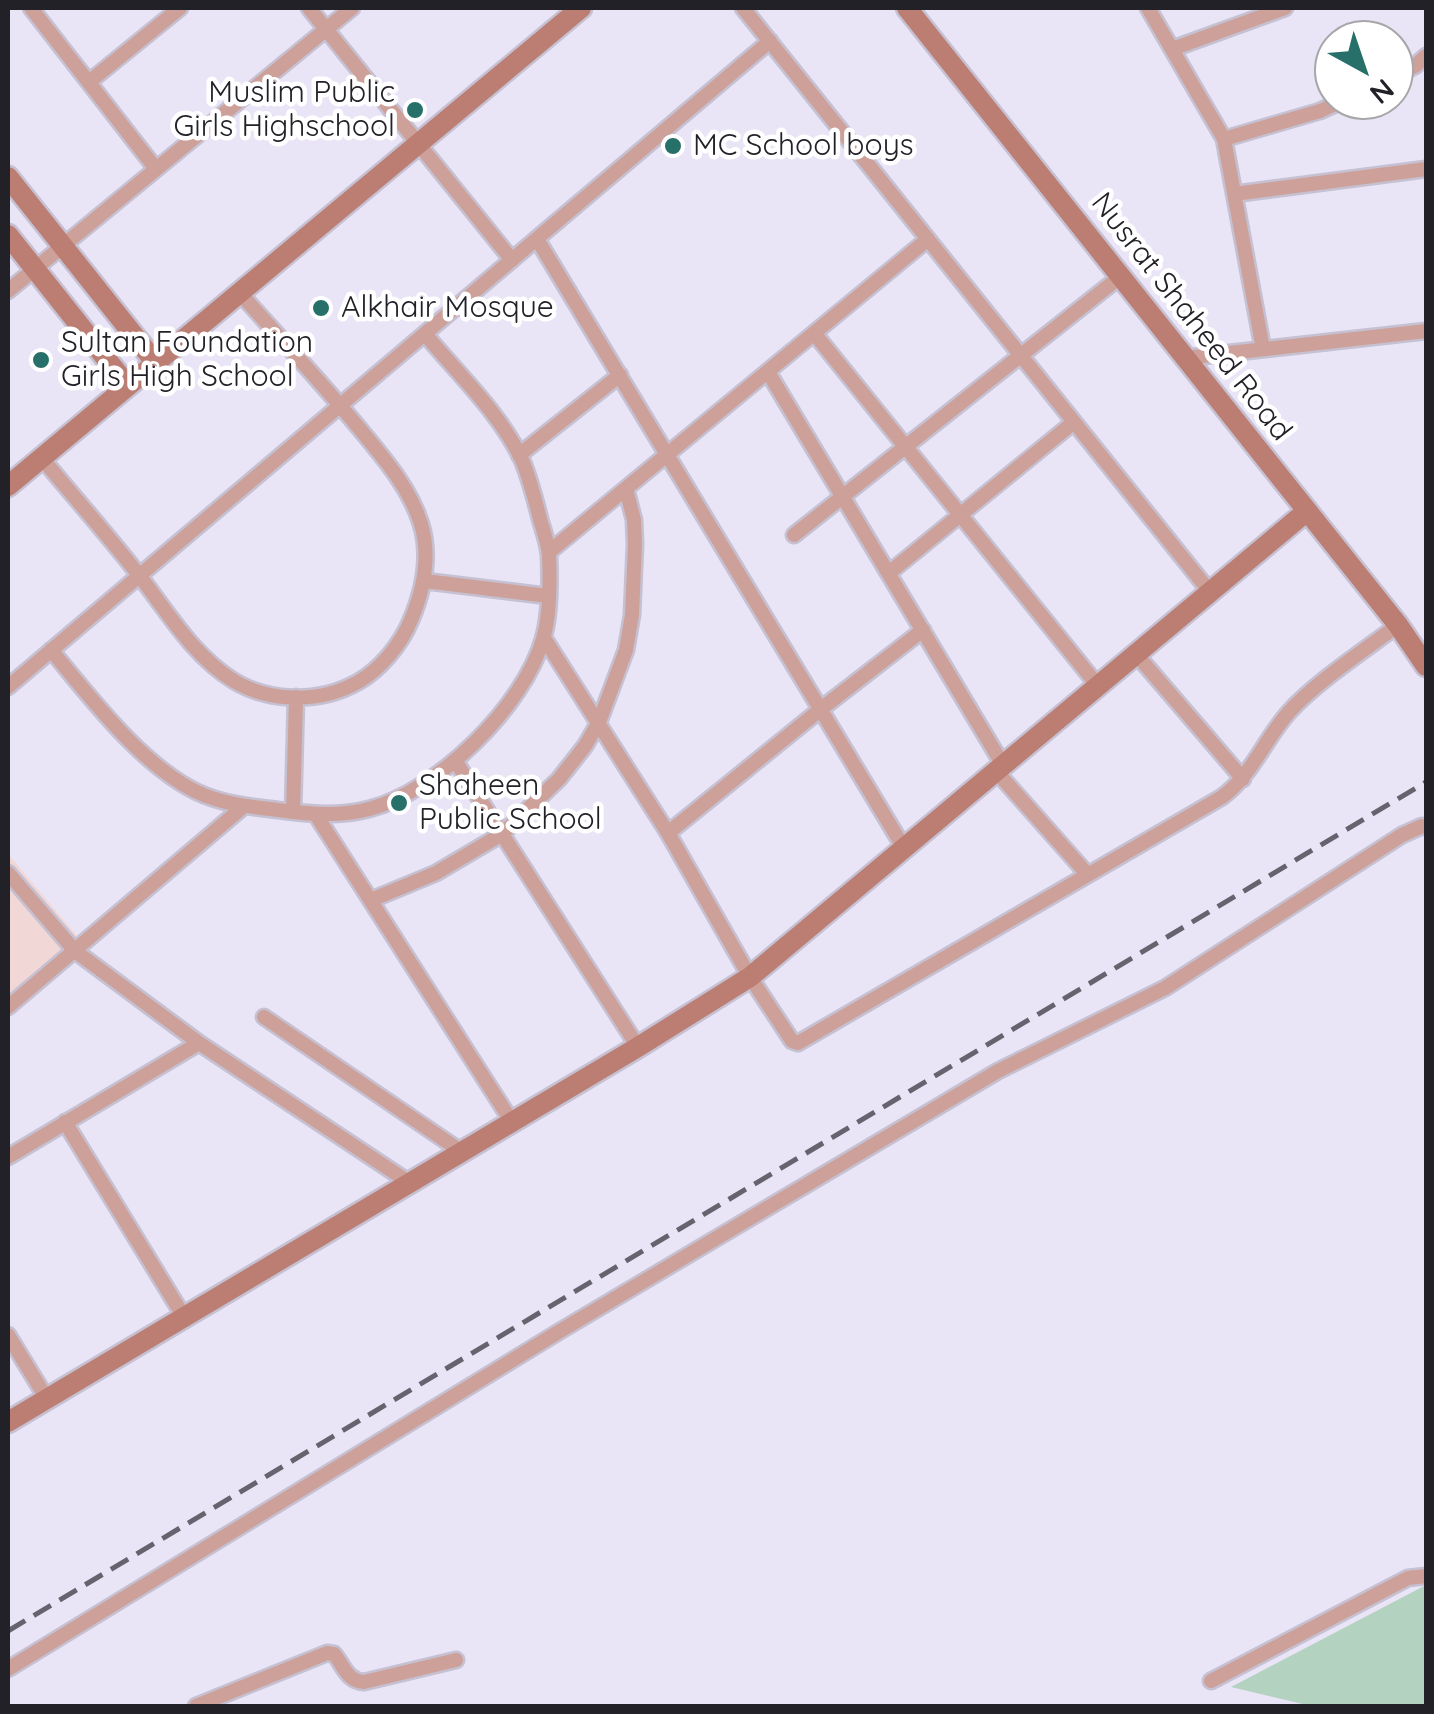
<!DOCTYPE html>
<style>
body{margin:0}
#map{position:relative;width:1434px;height:1714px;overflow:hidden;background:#eae4f7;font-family:Quicksand,sans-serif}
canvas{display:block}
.frame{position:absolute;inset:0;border:10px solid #232128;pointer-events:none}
.north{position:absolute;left:1314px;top:20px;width:100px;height:100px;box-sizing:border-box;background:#fff;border:2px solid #a7a6a9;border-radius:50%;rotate:140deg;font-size:28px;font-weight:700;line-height:40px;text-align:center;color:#232128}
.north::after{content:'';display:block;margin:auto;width:35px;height:45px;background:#277069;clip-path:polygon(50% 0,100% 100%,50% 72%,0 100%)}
</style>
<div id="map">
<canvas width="1434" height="1714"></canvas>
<div class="frame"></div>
<div class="north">N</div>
</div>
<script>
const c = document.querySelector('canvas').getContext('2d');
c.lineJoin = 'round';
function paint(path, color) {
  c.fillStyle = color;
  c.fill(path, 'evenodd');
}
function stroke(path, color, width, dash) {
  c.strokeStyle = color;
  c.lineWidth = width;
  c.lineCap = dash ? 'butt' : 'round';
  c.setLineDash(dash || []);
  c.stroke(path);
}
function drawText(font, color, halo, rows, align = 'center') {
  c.font = font + ' Quicksand,sans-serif';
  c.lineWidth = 9;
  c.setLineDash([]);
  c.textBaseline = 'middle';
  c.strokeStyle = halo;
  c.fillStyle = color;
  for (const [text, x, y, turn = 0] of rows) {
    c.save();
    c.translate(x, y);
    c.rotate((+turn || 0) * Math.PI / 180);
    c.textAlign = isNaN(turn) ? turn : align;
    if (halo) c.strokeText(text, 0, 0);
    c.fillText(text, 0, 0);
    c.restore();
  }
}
paint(new Path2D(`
 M8 854 78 937 8 997Z`), '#f1d7d6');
paint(new Path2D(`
 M1426 1585V1706H1311L1231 1687Z`), '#b3d2c0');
const street = new Path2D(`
 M31 8 156 169
 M309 8 512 260
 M743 8 1210 592
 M1148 8 1224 139 1263 349
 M1172 49 1285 8
 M1394 76 1415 66 1426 56
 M89 82 180 8
 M1224 139 1320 111 1344 100
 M1234 194 1426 169
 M537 239 904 848
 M8 291 352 8
 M814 333 1098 686
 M1185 358 1426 331
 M768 372 1003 765
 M519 455 620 375
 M41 457C73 496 107 534 138 574 168 612 192 655 234 681 271 703 321 703 358 682 381 669 401 644 411 620 424 589 431 557 421 524 410 488 383 457 359 428 321 382 279 337 239 292
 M794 535 1121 276
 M549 552 928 239
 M889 573 1074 422
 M425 581 548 596
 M544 638 668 833 750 977 792 1041 798 1043 1222 797C1252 775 1265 739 1289 712 1316 682 1365 650 1398 625
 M51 650C91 698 140 764 197 792 222 804 251 807 278 810 308 814 339 817 369 809 437 792 524 706 543 639 550 616 550 579 549 555 548 543 543 530 540 519 535 499 530 479 522 460 500 413 458 374 425 334
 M1136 654 1243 779
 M8 687 770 41
 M456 762 638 1047
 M996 771 1088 875
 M293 812 296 697
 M316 815 512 1122
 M668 833 821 709 923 630
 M8 873 75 951 199 1043 410 1183
 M371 900 436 873 502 834 559 779 585 746 599 722 626 650 632 615 635 544 634 520 626 489
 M8 1007 243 807
 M264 1017 462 1152
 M65 1122 184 1317
 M8 1157 199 1043
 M8 1335 47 1399
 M8 1669 560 1331 998 1071 1165 988 1402 835 1422 826 1426 827
 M1211 1681 1408 1578 1426 1576
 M196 1706 327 1653 334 1654C344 1666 347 1681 364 1682L456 1660`);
const secondary = new Path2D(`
 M907 8 1398 625 1426 666
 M8 177 155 362
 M8 235 127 385
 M8 486 581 8
 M8 1422 638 1047 750 977 1307 511`);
stroke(street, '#c6c1d2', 19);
stroke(secondary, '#c6c1d2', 25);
stroke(street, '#cda199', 14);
stroke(secondary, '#bc7e73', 20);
stroke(new Path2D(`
 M8 1631 1426 782`), '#66636e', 5, [20, 10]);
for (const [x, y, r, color] of [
 [415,110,10,"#277069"],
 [673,146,10,"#277069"],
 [321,308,10,"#277069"],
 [41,360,10,"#277069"],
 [399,803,10,"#277069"]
]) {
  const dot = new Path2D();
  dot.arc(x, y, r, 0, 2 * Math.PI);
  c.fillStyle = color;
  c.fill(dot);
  stroke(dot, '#fff', 4);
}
drawText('30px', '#232128', '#fff', [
 ["Muslim Public",395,93,"right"],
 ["Girls Highschool",395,127,"right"],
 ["MC School boys",693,146],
 ["Alkhair Mosque",341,308],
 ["Sultan Foundation",61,343],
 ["Girls High School",61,377],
 ["Shaheen",419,786],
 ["Public School",419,820]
], 'left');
drawText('30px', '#232128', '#fff', [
 ["Nusrat Shaheed Road",1191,317,52]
]);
</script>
